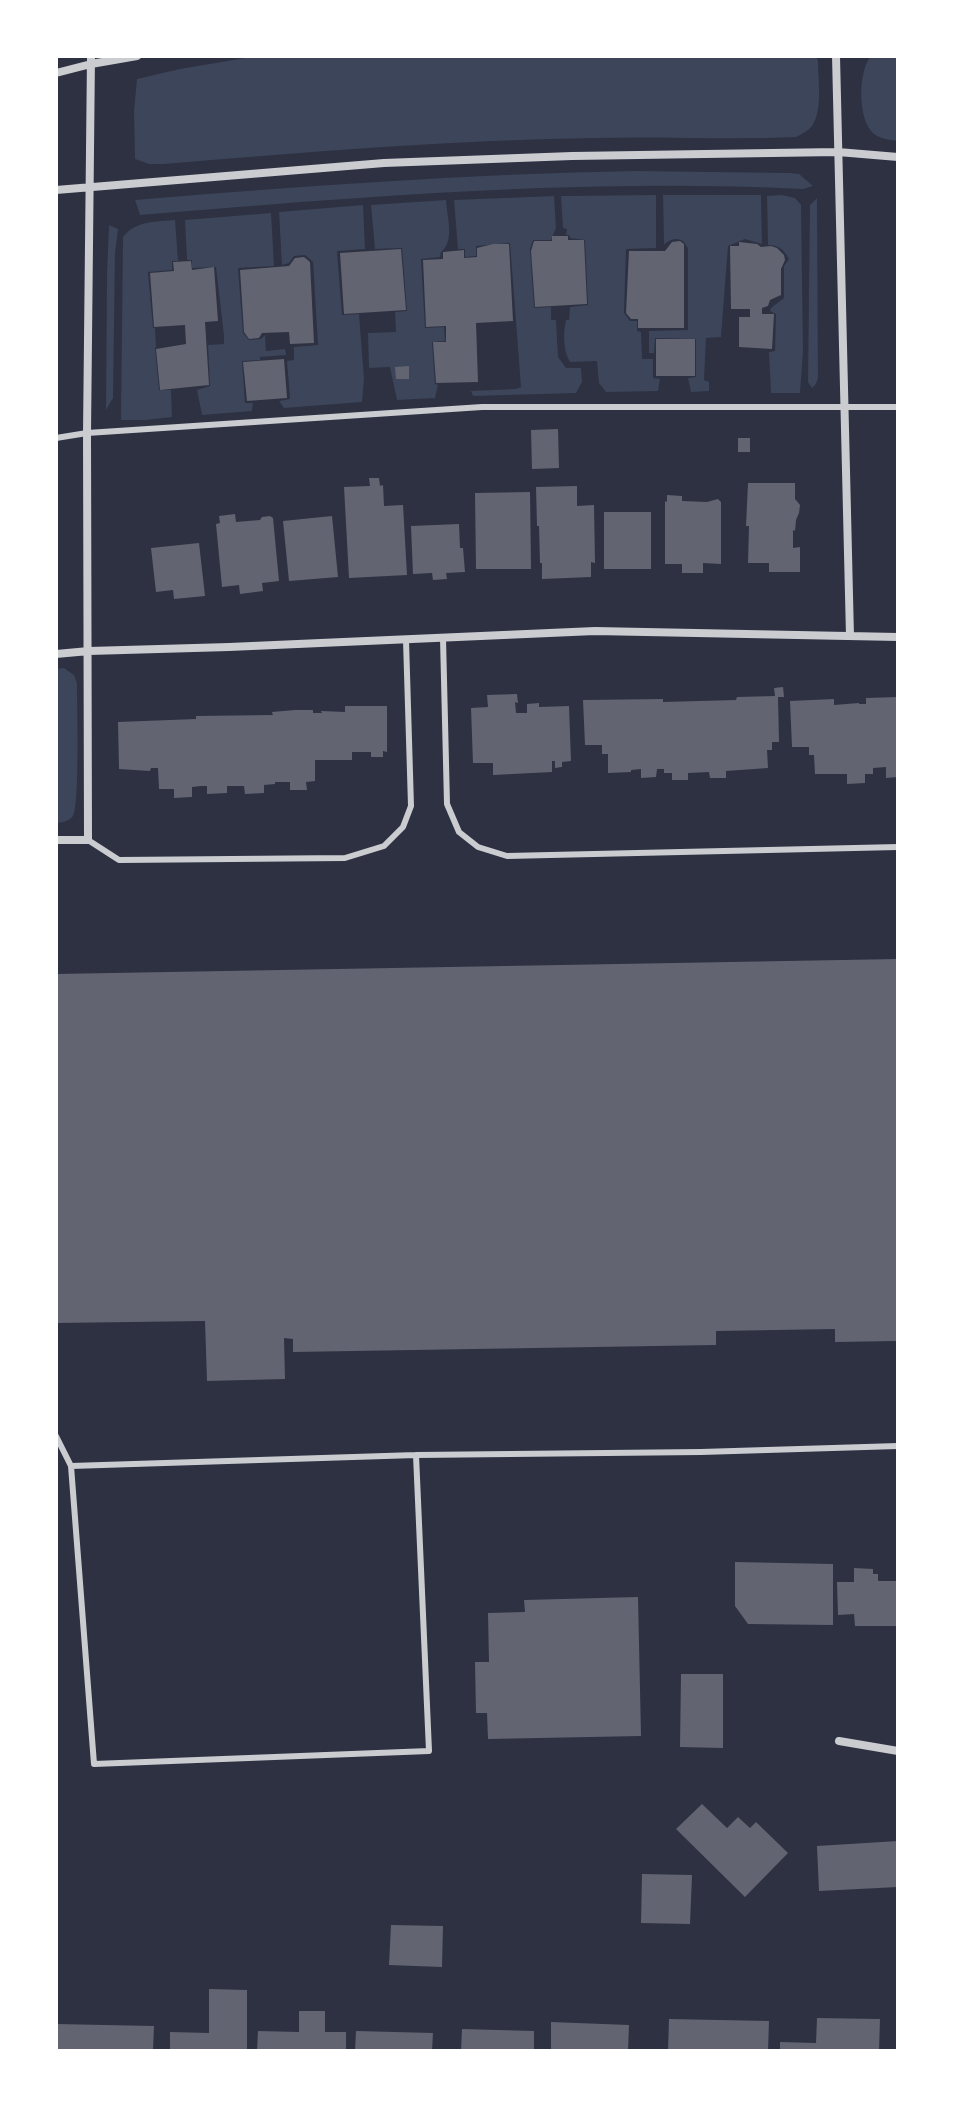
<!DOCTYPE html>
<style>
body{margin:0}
#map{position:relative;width:954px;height:2107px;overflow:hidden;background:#2d3142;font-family:Signika,sans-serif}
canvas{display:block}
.frame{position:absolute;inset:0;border:58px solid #fff;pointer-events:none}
</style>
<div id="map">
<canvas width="954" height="2107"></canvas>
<div class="frame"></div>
</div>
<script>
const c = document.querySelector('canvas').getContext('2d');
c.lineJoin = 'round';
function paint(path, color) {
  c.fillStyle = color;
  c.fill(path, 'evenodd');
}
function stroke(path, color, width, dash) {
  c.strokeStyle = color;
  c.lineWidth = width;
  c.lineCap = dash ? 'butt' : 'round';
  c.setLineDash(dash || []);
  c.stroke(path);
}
paint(new Path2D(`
 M257 56H816L818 61C818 80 823 110 812 126 808 131 802 134 796 137 729 140 662 136 595 138 451 140 307 152 164 164H149L135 159 134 111 137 79 180 69Z
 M871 56H898V141C890 140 881 139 874 134 857 120 858 71 871 56Z
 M636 171 790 173 799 174 813 186 803 189C582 178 360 197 140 215L135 200C302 186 468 174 636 171Z
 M656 195V248L626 249 624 313 630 321H637V331L641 332 642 359H653V378L660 379 658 391 606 392 599 383 597 361 570 362C563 351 563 333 566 320H569L570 307 588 305 585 240 570 238 569 235H566L567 229 563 228 561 196Z
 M663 195H761L762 244 745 239 728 246 721 337 706 338 704 380 709 382V391L691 392 688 378 696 377V339L655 338 654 353H649V331L688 330V249C683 236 674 237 664 244Z
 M782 195 795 198 801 205 803 351 800 393H771L769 352 775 351 776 314 770 311 771 308 784 298V266L789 259C784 250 779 245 768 245L767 196Z
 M554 196 556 228 551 240H533L530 249 534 308 551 307V320H556L558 357 566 368H581L582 382 576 393 473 396 471 391 516 389 521 387 510 243 476 246V256L465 257V249H458L454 200Z
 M817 198 818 378 816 384 812 388 808 382 810 205Z
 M446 200C447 216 455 242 441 252L440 257 421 259 425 328 444 327 445 341 432 342 435 384 438 385 435 398 397 400 390 367 369 368 368 333 396 332 395 312 407 311 402 248 375 249 371 205Z
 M363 205 365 249 337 251 342 315 359 314 364 379 362 402 284 408 279 401 290 399 287 361 294 360V347L318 345 313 262 305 255 294 256 289 263 282 265 279 212Z
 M271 213 274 266 238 268 243 333 249 340 261 339 265 335 266 351 285 349 286 355 260 357V360L242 361 245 403H253L252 411 202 415 197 390 210 386 208 345 224 344V336L216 267 192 268V260H187L185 220Z
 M175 220 178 261H172V270L148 272 153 328H155L156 347 155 348 159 390H171L172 417 146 420H121L123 237C136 220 156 222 175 220Z
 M109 225 118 229 115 253 113 398 106 410 107 272Z
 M64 668 74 675 77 683C77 704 80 804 73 816 68 822 63 822 56 823V669Z`), '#3c4559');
paint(new Path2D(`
 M552 236H568V240H584L587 304 535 307 531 251 534 241H552Z
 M680 241 684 244V328H638V319H631L626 313 629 251H665L672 242Z
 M739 242 757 244 761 247 771 246 777 248 784 255 785 260 781 269V295L770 300 768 306 762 308V314H774L772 349 739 347V317H750V309H731L730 246H739Z
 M493 244H509L513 321 476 323 478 382 436 383 433 342H446V326L426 327 423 260 443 259V252L464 250V258L477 257V248Z
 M401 249 406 310 344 314 340 253Z
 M304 257 310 262 314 343 290 344 289 332 262 333 259 338 249 339 244 332 240 270 289 266 295 258Z
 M191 261 192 270 214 267 218 321 205 322 209 385 160 390 156 349 186 344 185 325 154 327 150 273 174 271 173 262Z
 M656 339H695V376H656Z
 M284 359 287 398 247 401 243 362Z
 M409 366V379H396L395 367Z
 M558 429 559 468 532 469 531 430Z
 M738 438H750V452H738Z
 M369 478H379L380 486 383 485 384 506 403 505 407 575 349 578 344 487 370 486Z
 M748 483H795V499L800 505 799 513 796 520 795 531 793 530V548L800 547V572H769V563H748L749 526H746Z
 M577 486V506L594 505 595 563 591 562V577L542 579V563H540L539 526H537L536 487Z
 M530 492 531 569H476L475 493Z
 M667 495 682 496V501L707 502 718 499 721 502V564L703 563V573H682V564H665V501L667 502Z
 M604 512H651V569H604Z
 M235 514 236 522 260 520 262 517 270 516 273 518 279 581 262 583 263 591 240 594 239 585 222 587 216 524 220 523 219 516Z
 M332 516 338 577 289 581 283 521Z
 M459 524 460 548H463L465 572 446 573 447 579 433 580 432 573 413 574 411 526Z
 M199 543 205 596 174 599 173 590 156 592 151 548Z
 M783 687 784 697H778L779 742H772V750H767L768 768 726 771V778H710L709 772 688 773V780H672V773H664V769H657L656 777 641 778V769L631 770V772L608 773V754H602V745H585L583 700 663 699V702L736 700 737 697 775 696 774 688Z
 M517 694 518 703 515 702 516 713H527V704L539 703V707L569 706 571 761 562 762V767L555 768V761H552V772L493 775V763H473L471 708 488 707 487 695Z
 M898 697V777L886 778V767L873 768V774H865V783L847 784V774H815L814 755H809V747H792L790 701 834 699V705L859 703V704H866V698Z
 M345 706H387V752L383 751V757H371V752H352V760H315V781L306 782 307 790H290V782H275V784L264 785V793L245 794 244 786H227V793L207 794V786H201L192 787V797L174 798V789H159L158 768H151L150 771 119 769 118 722 196 719V716L273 715 272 712 295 710H313V713H322L321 711 345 712Z
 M898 959V1341L835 1342V1329L716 1331V1345L293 1352V1339L284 1338 285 1379 207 1381 205 1321 56 1323V974Z
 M735 1562 833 1564V1625L748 1624 735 1606Z
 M854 1568 873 1569V1574H878V1581H898V1626H855L854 1614 838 1615 837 1582H854Z
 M638 1597 641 1736 488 1739 487 1713H476L475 1662H489L488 1613 525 1612 524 1600Z
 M681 1674H723V1748L680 1747Z
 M702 1804 727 1828 738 1817 750 1828 756 1822 788 1853 745 1897 676 1829Z
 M898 1841V1887L819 1891 817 1846Z
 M642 1874 692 1875 690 1924 641 1923Z
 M391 1925 443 1926 442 1967 389 1965Z
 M209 1989 247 1990V2051H170V2032L209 2033Z
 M299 2011H325V2032H346V2051H257L258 2031 299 2032Z
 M817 2018 880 2019 879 2051H780V2042L816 2043Z
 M669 2019 769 2021 768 2051H668Z
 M551 2022 629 2025 628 2051H551Z
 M56 2024 154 2026 153 2051H56Z
 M462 2029 534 2031V2051H461Z
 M356 2031 433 2033 432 2051H355Z`), '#626471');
stroke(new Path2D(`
 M56 438 87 433 482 407H898
 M443 638 447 804 459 832 478 847 507 856 898 847
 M88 840 119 860 345 858 384 846 403 827 411 806 406 640
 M56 1436 71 1466
 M416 1455 429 1751 94 1764 71 1466 416 1455 701 1452 898 1446`), '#caccd0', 6);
stroke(new Path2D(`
 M836 56 850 636
 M56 73 91 64 137 56
 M56 190 384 163 572 156 838 152 898 157
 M56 654 89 651 229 647 595 631 898 637
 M56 840H88L87 433 91 56
 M839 1741 898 1751`), '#caccd0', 8);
</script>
